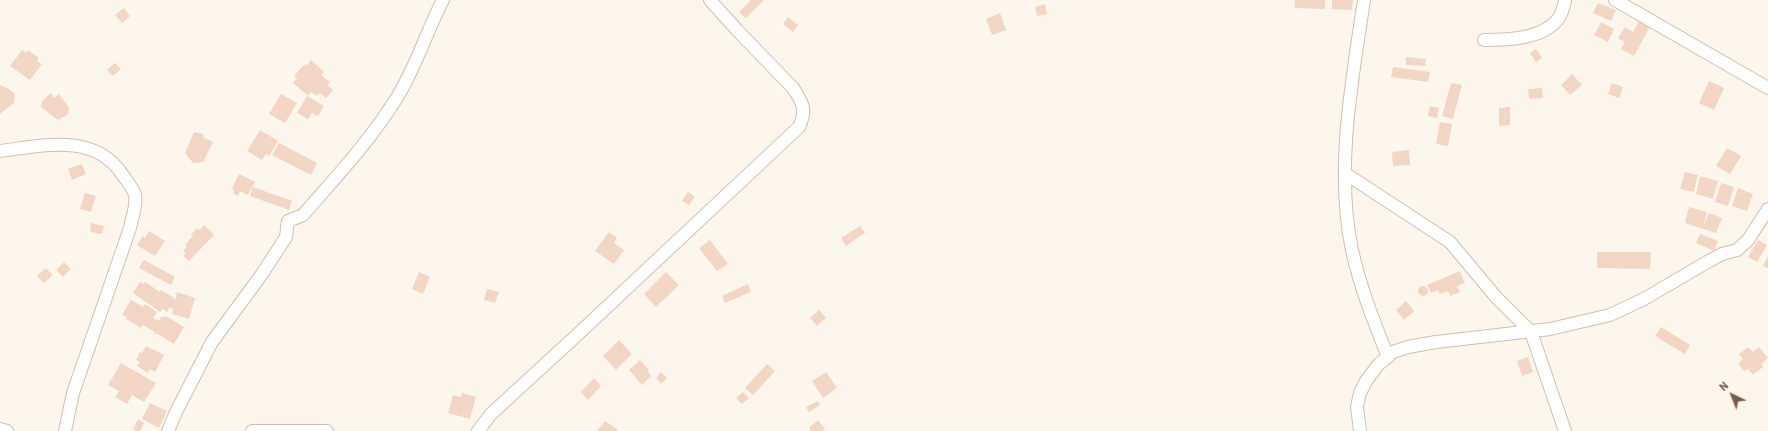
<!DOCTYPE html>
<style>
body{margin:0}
#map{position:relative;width:1768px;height:431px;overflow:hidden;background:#fdf6ec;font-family:Barlow,sans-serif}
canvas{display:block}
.north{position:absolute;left:1712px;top:375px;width:40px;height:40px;-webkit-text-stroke:3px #fffaf3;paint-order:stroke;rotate:317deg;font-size:11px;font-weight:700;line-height:16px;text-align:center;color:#7a5c4d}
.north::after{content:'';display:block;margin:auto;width:14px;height:18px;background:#7a5c4d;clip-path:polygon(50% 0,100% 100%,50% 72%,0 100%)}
</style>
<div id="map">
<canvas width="1768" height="431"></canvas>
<div class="north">N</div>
</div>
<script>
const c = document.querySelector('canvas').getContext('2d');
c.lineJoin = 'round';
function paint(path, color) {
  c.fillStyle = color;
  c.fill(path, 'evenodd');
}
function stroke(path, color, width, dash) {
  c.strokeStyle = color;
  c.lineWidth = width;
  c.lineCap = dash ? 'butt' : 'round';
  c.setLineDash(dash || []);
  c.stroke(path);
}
paint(new Path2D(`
 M751 0H764L746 18 739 12Z
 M1295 0H1325V9L1295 8Z
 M1332 0H1353L1352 10 1332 9Z
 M1598 3 1616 10 1611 21 1593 13Z
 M1045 4 1047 14 1037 16 1035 7Z
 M124 8 130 16 122 23 115 15Z
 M1000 13 1006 30 992 35 986 19Z
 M788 17 798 25 793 32 783 24Z
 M1641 18 1652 23 1634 56 1621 49 1625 42 1618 38 1625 27 1633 32Z
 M1601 22 1614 29 1608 42 1594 35Z
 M1536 49 1542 58 1536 62 1530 53Z
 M22 50 26 53 28 50 39 58 37 61 42 64 30 80 10 66Z
 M1406 57 1426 59 1425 66 1406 65Z
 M311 60 324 72 321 75 330 82 327 85 333 90 326 98 320 93 317 96 311 92 308 96 293 83 297 78 294 76 305 64 307 65Z
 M115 63 121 69 113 76 107 70Z
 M1393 67 1430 72 1428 82 1391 77Z
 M1572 74 1582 85 1570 95 1561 85Z
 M1709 81 1724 88 1714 110 1699 103Z
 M1451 83 1462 85 1453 119 1442 116Z
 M1612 83 1623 87 1619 98 1608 94Z
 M0 85 9 89 15 94 14 103 0 114Z
 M1542 88 1543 98 1529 99 1528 89Z
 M51 93 54 98 59 94 69 108 68 114 58 120 41 107 42 101Z
 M281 94 297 103 285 123 269 114Z
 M307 96 324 106 318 116 312 113 308 119 297 113Z
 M1430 106 1439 108 1437 118 1428 116Z
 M1510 107V125L1499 126V108Z
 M1440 122 1452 124 1448 146 1436 144Z
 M260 130 278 141 269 156 266 154 262 160 247 151Z
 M194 132 203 134 204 138 213 142 203 162 193 163 185 153Z
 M279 143 317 163 311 175 272 155Z
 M1727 148 1741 156 1730 174 1716 166Z
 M1409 150 1410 165 1393 166 1392 152Z
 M82 164 86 174 72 180 68 169Z
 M1685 172 1698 175 1694 192 1680 189Z
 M239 174 255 182 248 195 240 191 238 196 233 193 234 190 232 188Z
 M1700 176 1718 181 1713 199 1696 194Z
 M1721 183 1734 187 1728 206 1715 202Z
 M253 187 292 201 289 210 250 196Z
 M1738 188 1753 194 1747 211 1732 206Z
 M688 192 695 197 689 205 682 201Z
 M85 193 96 196 91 212 80 209Z
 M1689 207 1707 212 1703 227 1709 213 1722 218 1716 233 1685 223Z
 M91 223 104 226 102 234 90 232Z
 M204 225 214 235 189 261 183 256 186 253 183 251 187 247 185 245 193 236 191 235 197 228 200 230Z
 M860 226 865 233 846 246 841 238Z
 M149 231 165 241 155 256 137 245 143 236 145 238Z
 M609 232 617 238 614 243 624 250 614 264 595 251Z
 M1700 234 1718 241 1714 251 1696 243Z
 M710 240 728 264 717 271 699 248Z
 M1758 240 1767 245 1757 262 1748 257Z
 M1597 252H1651L1650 269 1597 268Z
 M1768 256V268L1763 266Z
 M144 260 175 277 171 285 139 268Z
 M64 262 71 269 63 277 56 270Z
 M46 268 53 275 44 283 37 276Z
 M1460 271 1465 283 1457 286 1460 292 1450 296 1448 291 1440 294 1438 290 1431 293 1427 285Z
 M419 272 430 277 423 294 412 289Z
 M666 272 679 285 656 307 644 294Z
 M140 282 143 284 145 282 160 292 161 290 174 298V300H175L177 292 195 298 189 319 172 314 173 309 170 307 167 312 163 309 160 312 133 293Z
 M748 284 751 292 725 303 722 296Z
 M1418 291a5 5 0 1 1 10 0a5 5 0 1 1-10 0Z
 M487 289 499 292 495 303 484 300Z
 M131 300 143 307 145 304 157 312 153 318 159 321 162 316 165 317 166 316 184 327 174 344 156 333 154 335H153L155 332 143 325 141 328 126 319 127 317 122 315Z
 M1406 301 1414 311 1404 320 1396 310Z
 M819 310 826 318 817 326 810 318Z
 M1661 327 1690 345 1685 354 1655 336Z
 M619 340 632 354 616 370 603 356Z
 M146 346 164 355 155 372 150 369 148 373 137 366 140 362 136 360 140 352 142 353Z
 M1748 347 1753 352 1759 347 1768 358 1761 364 1763 367 1753 375 1748 369 1744 371 1738 364 1743 359 1739 354Z
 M1528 357 1533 372 1522 376 1517 361Z
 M640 360 649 370 648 372 651 376 642 385 629 370Z
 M121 363 156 383 144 402 132 395 127 404 115 397 119 391 108 385Z
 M767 364 775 371 753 395 745 388Z
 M661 372 667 378 661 384 656 378Z
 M826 372 837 388 823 398 812 381Z
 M594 378 601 386 588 400 581 392Z
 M743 392 749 398 742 404 736 398Z
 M462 393 476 397 470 419 448 413 453 395 461 397Z
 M818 401 820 405 809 412 806 407Z
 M150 403 167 411 159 428 142 419Z
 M138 419 144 423 140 431H136L133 429Z
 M818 420 825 429 822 431H811L809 428Z
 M605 421 618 430 617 431H597Z`), '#f3d5c3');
const minor = new Path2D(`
 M1364 0C1352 80 1335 170 1352 250 1360 287 1374 322 1388 357
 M1615 0 1768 88
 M1484 40C1509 40 1543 39 1559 18 1562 13 1564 5 1565 0
 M0 151C42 146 94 132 122 174 126 180 133 188 135 195 137 205 132 218 130 228L73 393 65 431
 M1346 174 1450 242 1495 296 1531 332 1565 431
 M0 429 7 431
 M168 431 176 412 212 342 262 274 286 237 288 221 303 215C335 178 370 141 396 99 416 68 426 32 443 0
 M252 431H327
 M478 431 491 414 577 335 799 127C807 110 803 103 793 88L737 30 710 0
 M1360 431 1357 407 1360 393 1366 381 1378 365 1393 352 1408 347 1436 342 1550 329 1610 315 1644 299 1709 261 1722 254 1737 250 1748 240 1768 209`);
stroke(minor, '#d1beb0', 14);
stroke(minor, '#fff', 12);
</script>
